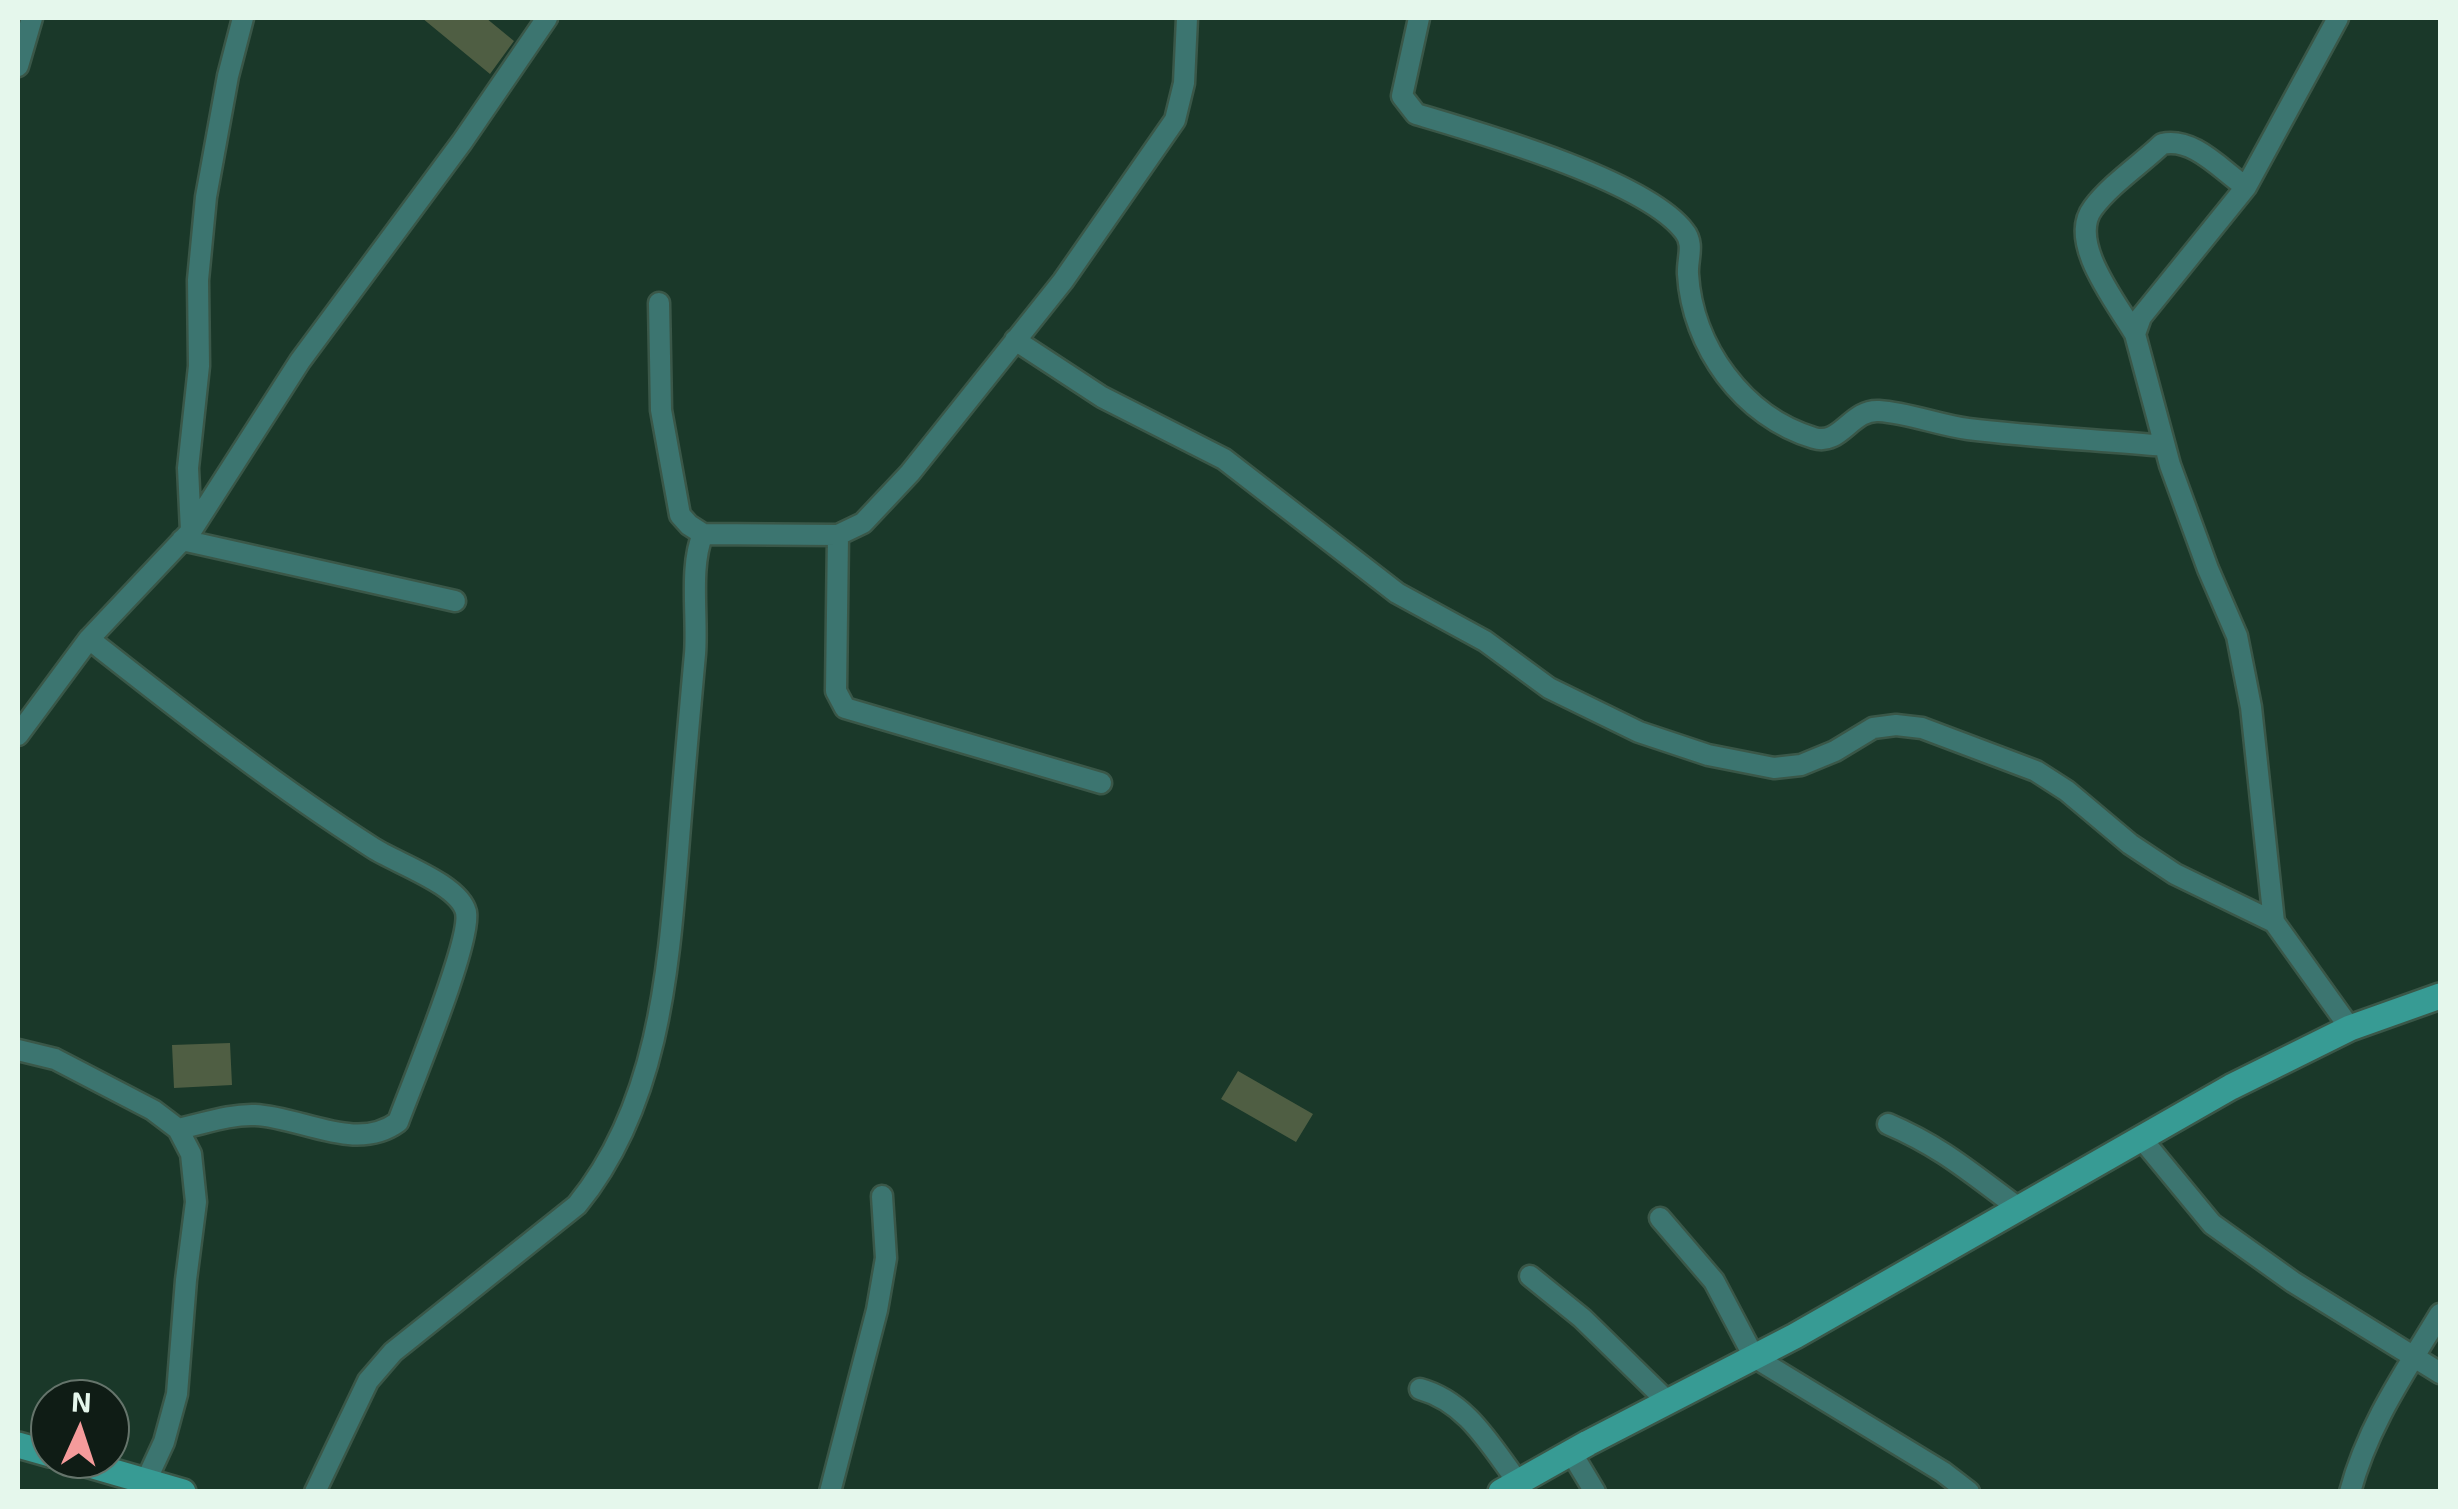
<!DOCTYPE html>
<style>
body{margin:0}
#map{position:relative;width:2458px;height:1509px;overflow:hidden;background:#1a3829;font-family:"Exo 2",sans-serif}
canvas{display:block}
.frame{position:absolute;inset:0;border:20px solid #e5f7ec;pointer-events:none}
.north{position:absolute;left:30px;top:1379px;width:100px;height:100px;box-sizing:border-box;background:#0f1c15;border:2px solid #65746b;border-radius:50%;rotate:3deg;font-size:28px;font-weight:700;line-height:40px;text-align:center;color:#e5f7ec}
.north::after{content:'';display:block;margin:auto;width:35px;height:45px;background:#f59b9b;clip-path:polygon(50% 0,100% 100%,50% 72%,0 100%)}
</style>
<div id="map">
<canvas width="2458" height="1509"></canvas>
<div class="frame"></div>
<div class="north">N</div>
</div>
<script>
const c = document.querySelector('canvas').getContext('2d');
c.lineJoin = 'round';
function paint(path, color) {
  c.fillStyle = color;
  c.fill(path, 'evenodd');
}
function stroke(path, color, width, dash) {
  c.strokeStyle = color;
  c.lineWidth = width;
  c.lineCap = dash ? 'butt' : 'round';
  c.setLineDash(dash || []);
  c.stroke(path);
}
paint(new Path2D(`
 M422 18H486L514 41 490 74Z
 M230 1043 232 1085 174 1088 172 1045Z
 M1238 1071 1313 1114 1296 1142 1221 1099Z`), '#4f5e43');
const street = new Path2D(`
 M1419 18 1402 96 1416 114C1480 133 1645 180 1684 231 1695 244 1687 259 1688 274 1692 346 1743 417 1814 438 1841 446 1851 409 1879 411 1909 413 1938 425 1968 429 2033 437 2099 440 2164 446
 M2338 18 2246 187 2141 317 2135 334 2170 465 2208 569 2237 636 2251 707 2274 922 2350 1028
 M18 66 32 18
 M659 303 661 410 680 515 689 525 703 534 838 535 863 523 910 473 1063 281 1175 120 1184 83 1187 18
 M2135 334C2117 303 2067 242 2093 208 2111 184 2141 164 2162 144 2194 137 2221 170 2246 187
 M1015 340 1102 397 1224 459 1397 593 1485 641 1549 688 1639 732 1708 755 1774 768 1801 765 1835 751 1873 728 1896 725 1922 728 2036 771 2067 791 2130 844 2175 874 2274 922
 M191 531 188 468 199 366 198 280 206 197 228 76 243 18
 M838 535 836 691 845 708 1101 783
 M182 540 455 601
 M89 639C182 712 274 785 373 848 396 863 459 884 466 912 472 941 411 1086 398 1122 356 1153 302 1117 255 1115 229 1114 203 1124 178 1129
 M18 735 89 639 191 531 300 361 462 142 547 18
 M18 1050 55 1059 153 1110 178 1129 191 1154 196 1202 186 1280 177 1394 164 1442 146 1481
 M1888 1124C1944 1148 1973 1175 2020 1209
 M2141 1138 2212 1224 2293 1282 2440 1373
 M1660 1218 1714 1281 1754 1357 1943 1472 1969 1492
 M1530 1276 1582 1318 1668 1402
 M1420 1389C1467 1402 1490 1445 1518 1482
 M1571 1452 1595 1492
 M315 1492 368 1381 393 1352 577 1205C658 1106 668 974 678 852 683 786 689 720 695 654 698 618 689 566 703 534
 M830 1492 877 1310 886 1258 882 1196
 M2350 1492C2368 1425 2405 1372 2440 1314`);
const secondary = new Path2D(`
 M18 1445 50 1454
 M69 1459 183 1492
 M1501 1492 1588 1443 1795 1336 2231 1087 2350 1028 2440 996`);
stroke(street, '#3a5748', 25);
stroke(secondary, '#3a5748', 30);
stroke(street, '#3c7570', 20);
stroke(secondary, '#379b94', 25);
</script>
